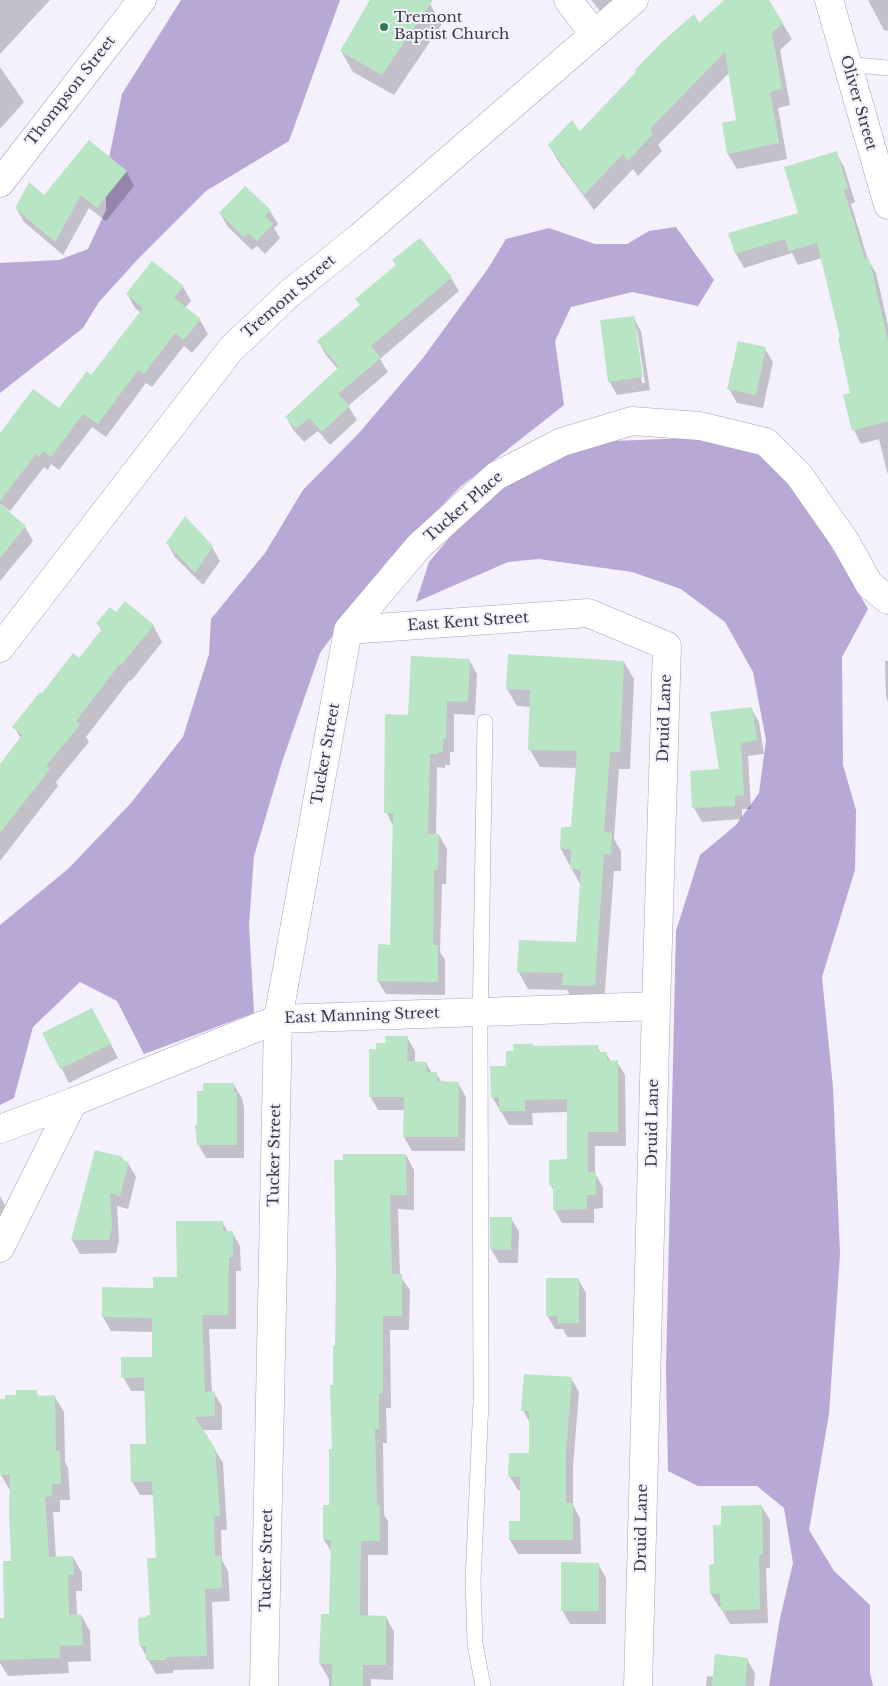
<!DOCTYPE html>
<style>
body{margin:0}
canvas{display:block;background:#f4f0fc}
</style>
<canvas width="888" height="1686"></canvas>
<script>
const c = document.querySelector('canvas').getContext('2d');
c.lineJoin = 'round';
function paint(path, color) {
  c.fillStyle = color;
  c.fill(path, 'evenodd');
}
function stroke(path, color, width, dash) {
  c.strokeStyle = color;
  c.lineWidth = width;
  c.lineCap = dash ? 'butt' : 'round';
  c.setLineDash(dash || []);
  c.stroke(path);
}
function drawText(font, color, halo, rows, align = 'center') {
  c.font = font + ' "Libre Baskerville",serif';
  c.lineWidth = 4;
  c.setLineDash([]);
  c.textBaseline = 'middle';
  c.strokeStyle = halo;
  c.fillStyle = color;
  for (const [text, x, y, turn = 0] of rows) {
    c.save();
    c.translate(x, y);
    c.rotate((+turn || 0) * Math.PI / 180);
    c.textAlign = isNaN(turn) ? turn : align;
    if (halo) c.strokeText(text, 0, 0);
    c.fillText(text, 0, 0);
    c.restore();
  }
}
paint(new Path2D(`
 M181 0H340L289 141 206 191 138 259 99 302 83 328 0 393V263L59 260 88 249 106 210V173L122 94Z
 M676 227 714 280 698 306 632 292 571 307 555 341 564 405 460 487 388 560 320 653 282 762 254 856 249 925 254 1013 144 1054 117 1001 80 982 33 1027 14 1098 0 1105V925L68 869 131 803 183 737 209 654 211 619 265 553 303 490 359 433 423 358 487 270 506 239 549 228 595 244H627L649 231Z
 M692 438 759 451 809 509 868 609 842 657 843 765 856 810 855 870 822 977 833 1087 840 1254 829 1414 809 1530 834 1571 870 1605V1673L873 1686H769L780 1618 793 1563 784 1508 757 1486H698L668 1471 666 1369 676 931 700 855 736 825 759 793 766 740 753 672 725 622 681 589 632 572 539 559 508 562 416 602 429 562 466 518 507 485 564 456 612 441Z`), '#b8a8d5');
paint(new Path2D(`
 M0 0H50L0 54Z
 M371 0H422L430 4 442 24 394 95 353 72 341 51Z
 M591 0H614L600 11Z
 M726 0H768L792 39 780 50 790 105 778 108 787 159 737 169 728 154 738 121 730 72 658 145 662 151 638 176 633 169 594 210 558 161 549 145 579 133Z
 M868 0H888V31L884 30Z
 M0 67 24 102 0 129Z
 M89 142 127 172 134 186 106 221 89 208 63 255 24 222 16 208 44 196Z
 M836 153 844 167 855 202 851 204 868 260 876 273 888 325V475L879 439 861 444 854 430 852 394 842 338 822 258 798 265 792 253 744 268 736 254 730 234 799 214Z
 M270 211 278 224 274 228 280 238 265 254 257 246 252 250 228 227 220 213Z
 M451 278 459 291 380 359 388 372 348 406 357 420 330 445 318 431 304 442 294 431 286 417 338 369 326 355 318 341 361 306Z
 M183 287 191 301 185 308 200 320 208 334 192 353 184 346 152 387 146 383 106 437 92 427 59 470 51 464 48 470 44 467 10 511 0 504V435L59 410 92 376 141 313 135 308 127 294Z
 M633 317 641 331 650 390 617 395 609 381ZM635 330H637L645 383H642Z
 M765 349 773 362 763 408 737 403 729 389Z
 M0 506 25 527 33 541 0 581Z
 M167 543 212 547 220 561 203 585 175 557Z
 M116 614 153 625 162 642 131 681 130 680 86 737 89 742 56 782 58 786 0 861V766L21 739 14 727 42 695 80 660 102 631 97 623Z
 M469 660 477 674 475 715 454 714V752H450V765H445V768L437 767 436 835H439L447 849 446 884H442L440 952 445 960V995L386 994 378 981 392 946 394 827 386 812 409 716Z
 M885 661H888V702L886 695Z
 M624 662 634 679 630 769H619L614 839 621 851V871H614L604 1003 574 1002 567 990 528 989 518 971 577 943 581 886 561 849 573 829 577 768 540 767 530 750 531 707 517 706 507 689Z
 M751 708 759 722 764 754 748 756 751 809H742V819L702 822 694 808 720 770Z
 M100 1023 118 1058 69 1083 44 1034Z
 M407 1037 415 1051V1063H426L432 1073H436L442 1083H458L466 1097 465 1151H412L404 1137 405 1110H378L370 1096 377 1050 387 1044Z
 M597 1047 601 1053H606L611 1062H617L625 1075 626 1146H595V1174L603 1187V1208L594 1209V1223H562L554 1209V1191L550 1184 568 1161V1112L532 1113 533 1125H509L492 1097 515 1052 534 1048Z
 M234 1085 242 1098 244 1107V1158H206L198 1144Z
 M96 1151 122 1158 125 1162 128 1163 136 1177 128 1209 117 1206 119 1241 116 1253 80 1254 72 1240Z
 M406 1155 414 1170V1210L398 1209 400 1276 410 1290 409 1330H390L391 1408H386L387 1443H383L384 1515 388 1521V1555H368V1616L386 1617 394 1632 393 1680 371 1679V1686H329V1679L320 1664 330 1615 332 1553 324 1540 330 1506 333 1450 338 1274Z
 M0 1196 6 1207 0 1230Z
 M511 1218 519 1232 518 1263H499L491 1249Z
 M222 1222 228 1232H232L240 1246 241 1271H236V1329H209L212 1393H214L222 1406V1430H203L223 1463 227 1530H221L222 1560 228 1571 230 1601 212 1602 214 1669 173 1670V1673L156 1674 140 1645 151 1616 157 1559 154 1495H140L132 1481 147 1445 146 1391H131L123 1377 154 1358 153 1332 111 1331 103 1317 179 1278Z
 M578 1279 586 1293V1337H567L563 1329H555L547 1315Z
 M571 1378 579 1392 573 1467V1505L580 1518 581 1554H518L510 1540 521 1522V1491L518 1490 510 1477 530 1455V1423L523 1410Z
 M36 1392 39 1397H55L64 1412 65 1462 68 1468 70 1500H60V1512H53L56 1558 73 1557 82 1573V1591H76L77 1615H81L90 1631 91 1661 68 1662 69 1673 8 1676 0 1663V1619H5L13 1562 11 1492 1 1475 0 1400Z
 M762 1507 770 1520V1568H766L768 1623 730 1624 722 1610V1607H719L711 1594 722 1526Z
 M598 1564 606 1578V1624H570L562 1610Z
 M747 1659 755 1673 754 1686H706L707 1676 714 1677Z`), '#0003');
paint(new Path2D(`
 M370 0H433L382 75 340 51Z
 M724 0H769L783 23 772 33 782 89 770 92 779 143 727 154 722 123 736 120 725 52 650 129 653 134 628 161 623 154 584 195 548 145 572 120 580 131 636 72 635 70 661 43 694 14 699 23Z
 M89 140 127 171 97 208 81 195 55 242 15 208 29 182 44 195Z
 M837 151 848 188 844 190 865 259 869 258 888 341V421L852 431 843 395 850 393 838 338 840 337 817 243 789 251 785 239 735 254 728 233 798 213 784 167Z
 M245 186 271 210 265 216 273 224 257 241 248 233 244 237 219 213Z
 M420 238 452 277 371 346 381 358 338 394 350 406 322 432 309 418 296 429 285 417 339 367 317 341 360 305 355 299 396 265 392 260Z
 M152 261 184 286 174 298 201 319 184 340 175 333 144 374 138 370 98 424 83 414 51 457 43 451 39 457 36 454 0 501V433L33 389 59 408 87 371 91 375 143 308 126 294Z
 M634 316 643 377 608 382 600 320Z
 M738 341 766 347 756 395 727 389Z
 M0 504 26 526 0 558Z
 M185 516 213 546 195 573 166 543Z
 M125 601 154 625 121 665 120 664 76 721 80 725 46 766 50 769 0 833V764L22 735 12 727 40 692 42 693 73 653 79 658 102 629 96 623 110 607 116 612Z
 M508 654 624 661 620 752H610L604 832 612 833 611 854H604L595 986 562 985 563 973 517 972 519 940 576 942 581 870 570 869 571 849H560L561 827H571L577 751 528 750 530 690 506 689Z
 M411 656 470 659 468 702 447 701 446 739H443V752H438V754H430L428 834H439L438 870H434L433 945H438V982L377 981 378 944 390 945 393 813H384L385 714 408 715Z
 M752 707 757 740 741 743 744 795 735 796V806L692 808 690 771 719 769 710 712Z
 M92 1008 111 1044 60 1069 42 1033Z
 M385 1036H408L407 1061 427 1062 426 1072H437V1081L459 1082 458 1137H403L404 1097H369V1049H376V1043H386Z
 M513 1044H533V1046L598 1045V1052H607V1061L618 1060V1132H588V1172H596V1195H587V1209L553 1210V1185H549V1160L567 1159V1099L525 1100V1111H499V1098H491L490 1066H506V1051H514Z
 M203 1083H234V1092H237V1145H197L195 1125H197V1091H203Z
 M95 1150 123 1157 122 1160 129 1162 120 1196 110 1193 112 1227 109 1240H71Z
 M343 1154H406L407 1195H390L392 1274H402V1316H383V1393L379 1394V1429H375L377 1505H380V1541H361L360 1615 386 1616V1665H363V1686H332V1664H319L321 1614H329L331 1540H323V1505H329V1449H332L330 1385H333V1346L335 1345 336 1274 334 1160H343Z
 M490 1217H512L511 1250 490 1249Z
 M176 1221H223V1231H233V1257H229L228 1315H202L205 1392 215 1391V1416L195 1417 215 1448 220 1516H214L215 1556 221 1555 222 1588 205 1589 207 1656 166 1657V1660H146V1646H139L138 1618 146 1617V1615H150L147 1558H156L152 1481 131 1482 130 1444H146L144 1377 121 1378V1357H152V1318L102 1317V1287L153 1288V1277H177Z
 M546 1278H579V1323H558V1316H546Z
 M524 1374 572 1377 566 1453V1503H573V1540H509V1521H520V1477H508L509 1453H529V1411H521Z
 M16 1390H37V1396L55 1395 56 1451H60L61 1484H52V1496L45 1497 49 1557 73 1556 74 1575H68L69 1615 81 1614 83 1645 60 1646V1658L0 1660V1618H4L3 1561H11L9 1511 10 1475H0V1399H5V1395H16Z
 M762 1505 763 1554 759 1555 760 1609 721 1611 720 1594H710L709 1565 714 1564 713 1525H721V1506Z
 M561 1562 599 1563V1611H561Z
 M715 1654 748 1658 745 1686H712Z`), '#b8e5c4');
const service = new Path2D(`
 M847 64 888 68
 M483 1686 475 1644 473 1581 481 1401 480 1029 485 722`);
const minor = new Path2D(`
 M568 0 594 34
 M829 0 888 205
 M0 183 142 0
 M348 630 588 613 667 646 656 1006 638 1686
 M348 630 419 546 496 476 562 442 632 421 700 426 766 442 799 475 845 541 869 584 888 600
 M0 648 231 349 290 293 361 236 634 0
 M0 1129 73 1102 278 1019 656 1006
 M0 1248 73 1102
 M264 1686 278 1019 348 630`);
stroke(service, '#aaa1bc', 16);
stroke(minor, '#aaa1bc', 29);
stroke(service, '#fff', 15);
stroke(minor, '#fff', 28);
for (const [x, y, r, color] of [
 [384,27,5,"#2d7b4a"]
]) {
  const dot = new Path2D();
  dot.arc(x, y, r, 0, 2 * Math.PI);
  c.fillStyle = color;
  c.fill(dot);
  stroke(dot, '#f4f0fc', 2);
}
drawText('15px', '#3f3b46', '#f4f0fc', [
 ["Tremont",394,18],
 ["Baptist Church",394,35]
], 'left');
drawText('15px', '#3f3b46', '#f4f0fc', [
 ["Thompson Street",71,91,-52],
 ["Oliver Street",858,103,74],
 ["Tremont Street",289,297,-41],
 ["Tucker Place",464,507,-41],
 ["East Kent Street",468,622,-4],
 ["Druid Lane",665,718,-88],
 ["Tucker Street",326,754,-80],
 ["East Manning Street",362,1016,-2],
 ["Druid Lane",653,1123,-89],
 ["Tucker Street",275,1155,-89],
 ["Druid Lane",642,1528,-89],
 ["Tucker Street",267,1560,-89]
]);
</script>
